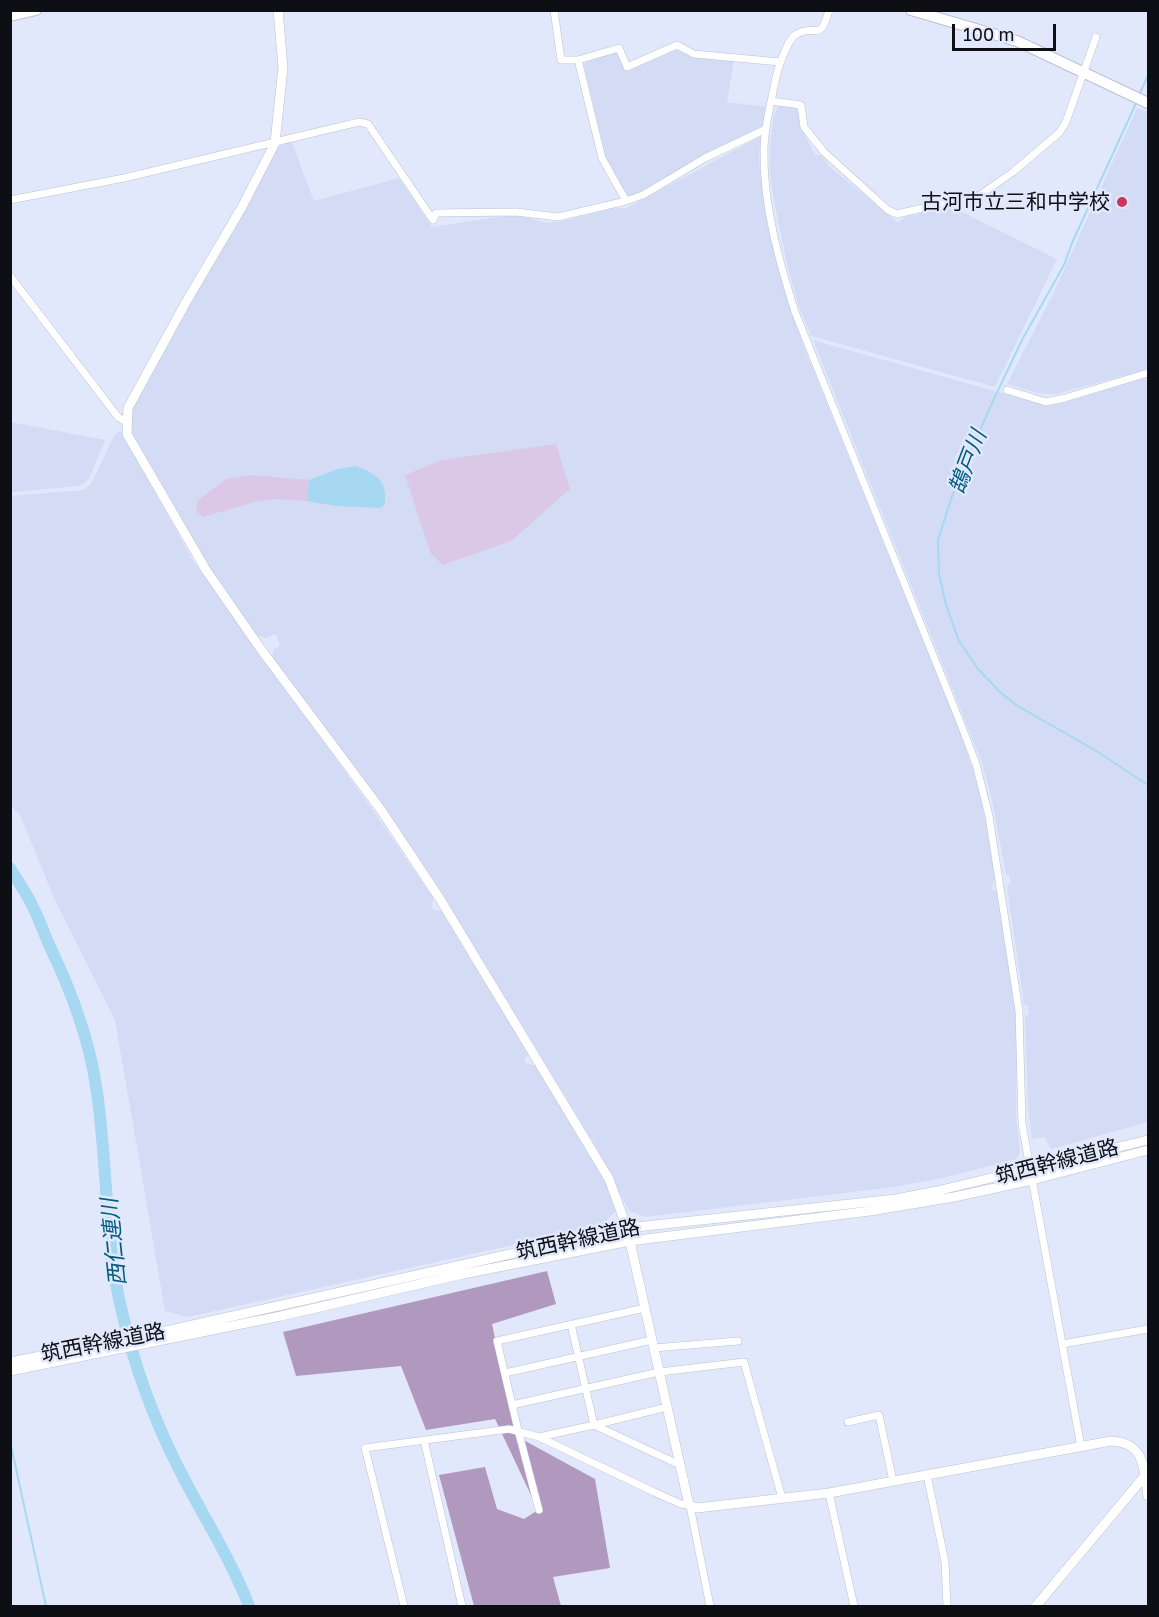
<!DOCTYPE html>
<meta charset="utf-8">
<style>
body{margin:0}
#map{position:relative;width:1159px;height:1617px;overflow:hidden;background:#e2e8fb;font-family:"Golos Text",sans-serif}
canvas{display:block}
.frame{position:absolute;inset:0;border:12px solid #0d0f15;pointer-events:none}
.scale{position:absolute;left:952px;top:24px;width:104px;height:27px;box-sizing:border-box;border:3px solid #0d0f15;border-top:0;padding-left:8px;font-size:18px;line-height:21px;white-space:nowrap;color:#0d0f15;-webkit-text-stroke:4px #e2e8fb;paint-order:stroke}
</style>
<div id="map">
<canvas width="1159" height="1617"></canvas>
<div class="frame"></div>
<div class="scale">100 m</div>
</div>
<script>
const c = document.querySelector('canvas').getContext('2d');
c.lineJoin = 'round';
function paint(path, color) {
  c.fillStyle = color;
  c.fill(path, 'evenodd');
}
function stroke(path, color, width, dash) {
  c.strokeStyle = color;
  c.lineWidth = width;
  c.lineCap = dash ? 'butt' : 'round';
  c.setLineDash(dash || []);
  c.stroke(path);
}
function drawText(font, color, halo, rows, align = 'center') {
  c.font = font + ' "Golos Text","Noto Sans JP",sans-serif';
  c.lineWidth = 5;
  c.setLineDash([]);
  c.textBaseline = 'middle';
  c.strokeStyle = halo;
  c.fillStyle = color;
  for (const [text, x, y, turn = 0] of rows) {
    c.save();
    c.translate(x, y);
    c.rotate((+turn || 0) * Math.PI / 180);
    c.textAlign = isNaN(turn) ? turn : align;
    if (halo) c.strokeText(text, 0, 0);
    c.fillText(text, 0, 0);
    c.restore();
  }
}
paint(new Path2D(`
 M676 50 694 58 734 61 727 102 767 107 763 126 699 158 632 196 627 195 606 159 584 65 586 61 615 53 619 55 625 71H629Z
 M779 105 797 109 801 127 815 155H821L829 166 898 223 908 215H917L924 211 950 206 1057 259 995 387 811 336 799 307 787 264 773 195 770 171V144L774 115Z
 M1137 108 1148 112V369L1056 394 1038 393 1007 384 1054 292Z
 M761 136 759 160 762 187 781 274 803 345 963 739 980 793 996 880 993 882 992 889 997 892 1014 1001 1017 1023 1016 1113 1020 1153 1016 1159 943 1178 893 1187 646 1217 629 1211 595 1145 438 887 408 842 272 657 274 649 280 646 276 634 266 638 257 636 203 560 132 438 129 425 131 407 275 150 282 144 291 140 314 201 399 178 432 227 504 216H522L546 223 563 221 615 208H627Z
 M813 340 1048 406 1066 402 1148 377V870L1145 875 1148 878V1122L1051 1149 1044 1137 1032 1139 1028 1108 1026 1052 1025 1016 1029 1014 1028 1006 1024 1004 1007 887 1011 883 1009 875 1006 874 991 795 982 763Z
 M11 422 105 440 89 479 80 486 11 492Z
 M121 431 192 559 374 812 433 898 432 909 441 911 529 1055 524 1058 527 1064 535 1065 577 1133 607 1186 616 1210 603 1225 188 1317 165 1311 115 1020 53 896 21 817 11 806 10 496 84 490 91 484 115 434Z`), '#d4dcf5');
paint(new Path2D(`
 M556 444 570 489 511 541 443 565 431 554 405 475 441 460Z
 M252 475 309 480 307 501 275 499 255 502 203 517 196 511 198 500 226 479Z`), '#dbc8e7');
paint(new Path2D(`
 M547 1271 556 1304 492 1324 516 1436 595 1479 610 1568 553 1577 561 1606H474L439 1475 485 1467 497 1509 524 1519 538 1510 495 1419 426 1430 401 1366 296 1376 283 1332Z`), '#b098bf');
paint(new Path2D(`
 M356 466C376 474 387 479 385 504L381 508 336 506 307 501 309 480 338 469Z`), '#a7d8f2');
stroke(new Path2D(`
 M1139 95 1148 75
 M1137 101 1072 243 1064 265 1022 340 992 403 955 487 938 540 939 574 946 605 959 641 978 669 1000 692 1016 705 1098 752 1148 785
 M10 1441 46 1606`), '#a7d8f2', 2);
stroke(new Path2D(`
 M10 868C17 880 25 891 31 903 39 918 44 934 51 949 72 993 89 1039 96 1086 108 1161 104 1238 122 1312 134 1365 153 1417 177 1465 201 1513 230 1557 249 1606`), '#a7d8f2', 12);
const street = new Path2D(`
 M554 10 561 60H578L602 158 626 201
 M829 10C820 44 815 23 797 34 789 38 784 53 781 61 777 70 775 82 773 92 769 111 764 131 764 151 763 205 779 261 795 312L960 722 976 764 989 816 1019 1011 1022 1124 1081 1447
 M578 60 619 48 627 67 677 45 694 54 780 62
 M771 101 801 105 804 127 824 152 888 210 897 214 980 195 1013 172 1059 133 1066 122 1096 37
 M10 200 124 178 359 122 368 124 433 220 436 213 516 212 558 217 626 201 643 195 705 158 766 129
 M10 276 118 417 126 422
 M1007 390 1046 402 1065 398 1148 373
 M571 1324 594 1425 680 1465
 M1062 1344 1148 1329
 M654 1348 738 1341
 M505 1373 652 1340
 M512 1405 659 1372 744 1362 782 1498
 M848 1422 879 1415 893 1481
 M539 1437 594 1425 667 1407
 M424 1440 462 1606
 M927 1475 945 1562 947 1606
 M829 1493 854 1606
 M690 1506 710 1606
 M539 1510 518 1430 497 1341 645 1308
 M404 1606 365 1448 509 1429 539 1437 654 1492 681 1504 689 1505`);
const secondary = new Path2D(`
 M278 10 283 67 275 143 242 207 186 302 128 408 127 434 206 570 260 648 381 810 440 899 609 1179 627 1228 689 1505 697 1508 829 1493 1111 1441C1145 1442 1144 1469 1148 1496
 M10 1362 148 1335 627 1228 896 1199 937 1191 1148 1140
 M10 1371 281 1316 463 1274 630 1241 870 1211 954 1197 1032 1180 1148 1150
 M1036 1606 1148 1472`);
const primary = new Path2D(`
 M911 10 1017 41 1148 103
 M10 16 36 10`);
stroke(street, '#bbc1d3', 8);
stroke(secondary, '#bbc1d3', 10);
stroke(primary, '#bbc1d3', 12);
stroke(street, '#fff', 7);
stroke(secondary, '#fff', 9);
stroke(primary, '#fff', 10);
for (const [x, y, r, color] of [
 [1122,202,6,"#c83959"]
]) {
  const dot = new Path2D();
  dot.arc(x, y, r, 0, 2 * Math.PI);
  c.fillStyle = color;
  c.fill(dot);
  stroke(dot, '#e2e8fb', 2);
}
drawText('21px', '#0d0f15', '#e2e8fb', [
 ["古河市立三和中学校",1110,202]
], 'right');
drawText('21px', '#0d0f15', '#e2e8fb', [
 ["筑西幹線道路",1057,1162,-14],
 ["筑西幹線道路",578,1240,-12],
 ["筑西幹線道路",103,1343,-11]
]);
drawText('italic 22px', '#005d7f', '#e2e8fb', [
 ["鵠戸川",968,462,-69],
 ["西仁連川",114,1242,-96]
]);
</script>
